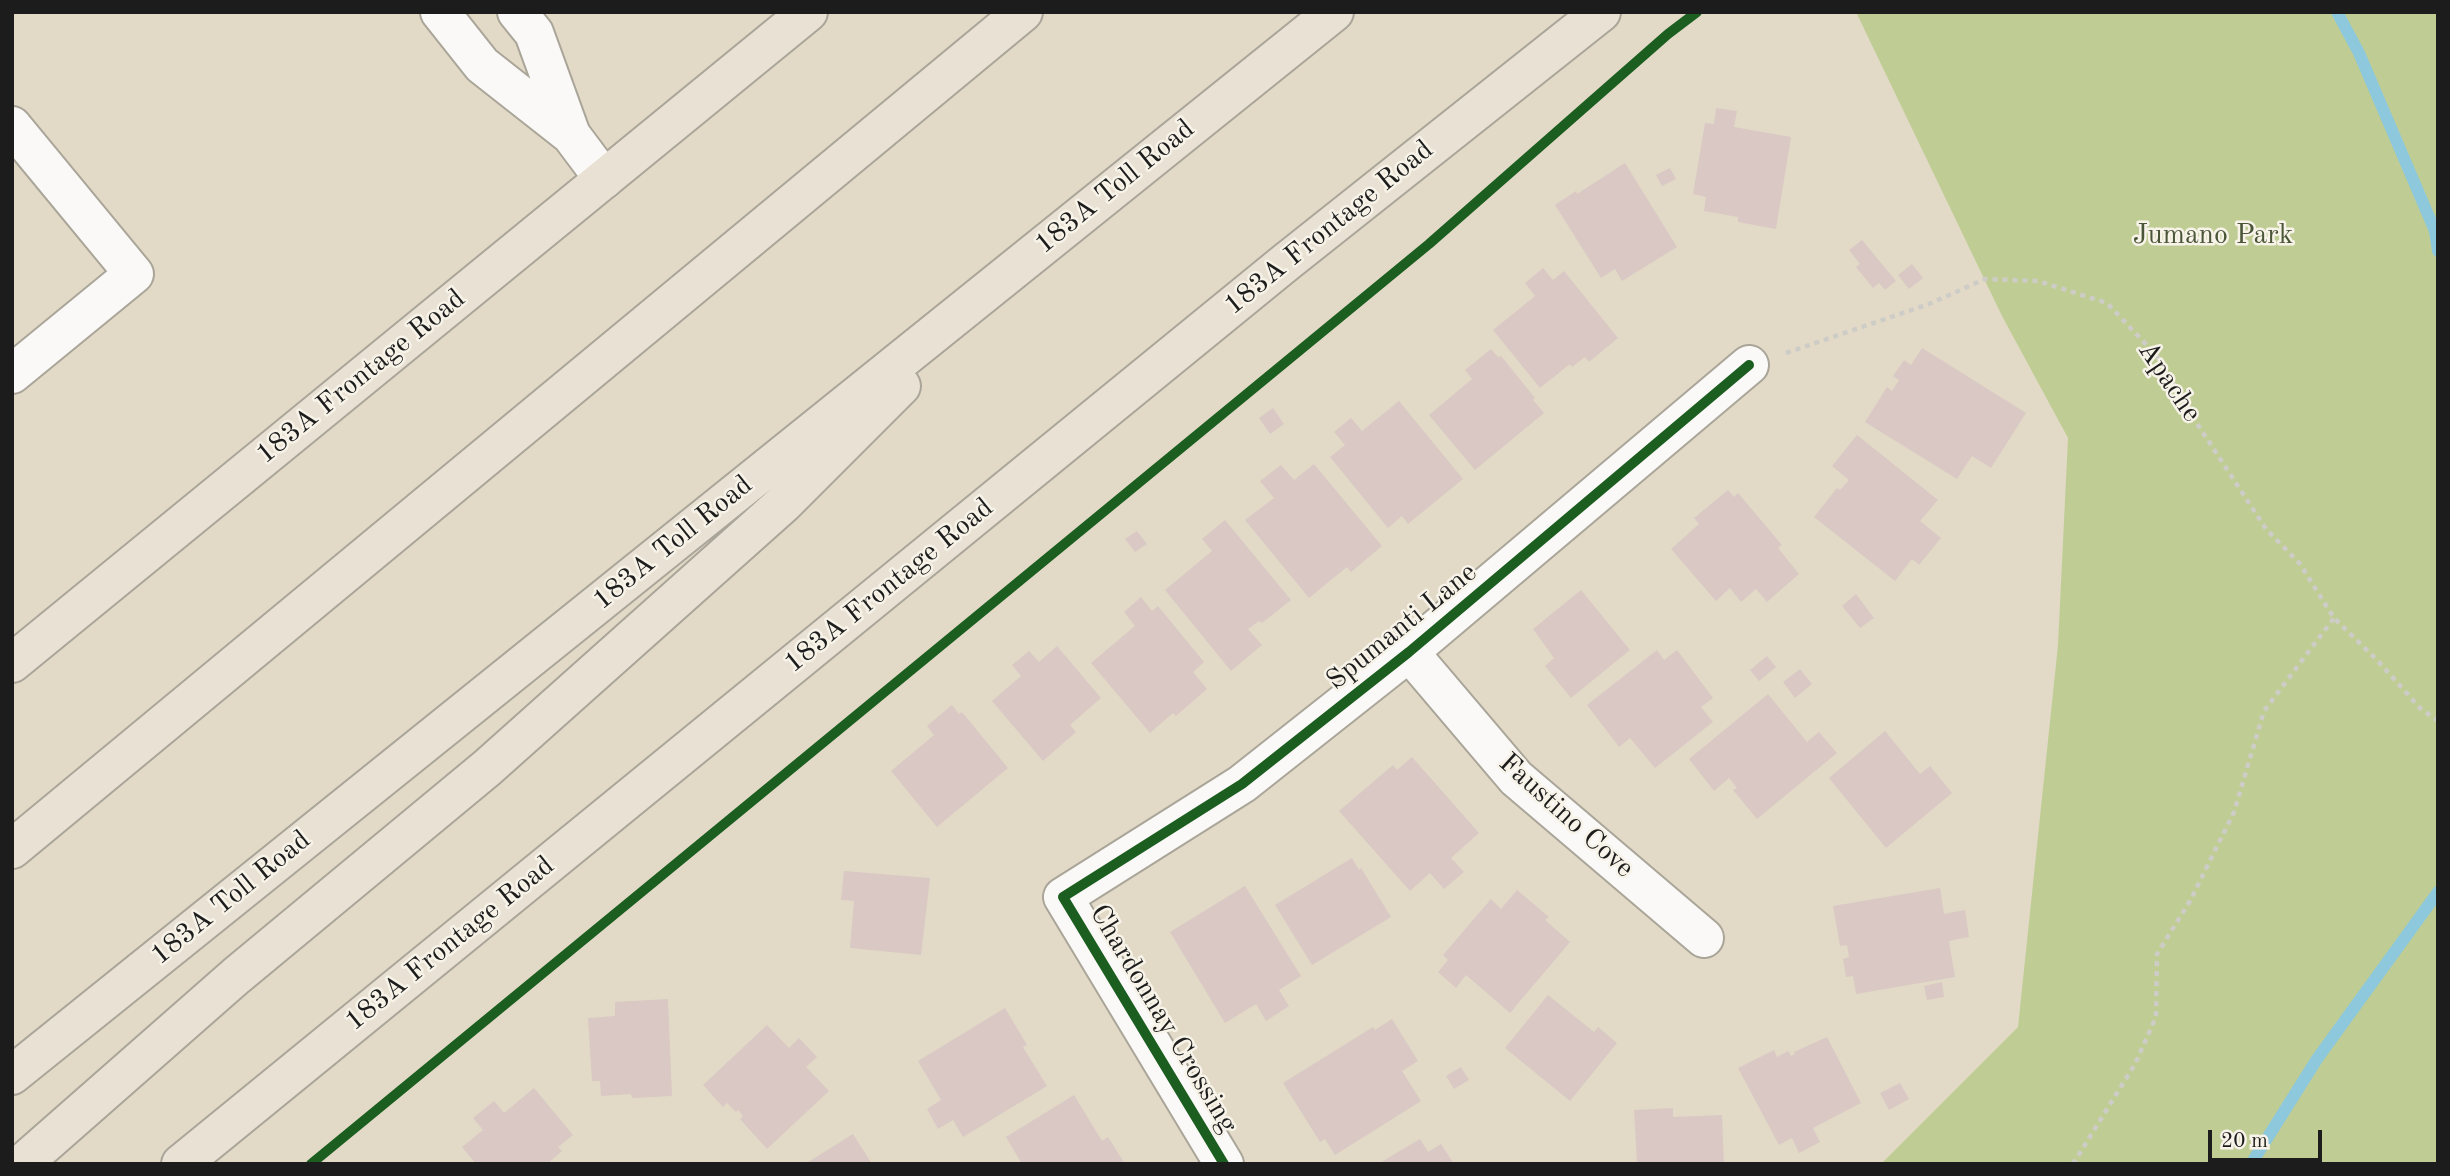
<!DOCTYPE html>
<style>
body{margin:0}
#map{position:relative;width:2450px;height:1176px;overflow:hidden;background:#e2dac7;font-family:"Old Standard TT",serif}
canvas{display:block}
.frame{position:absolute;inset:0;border:14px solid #1c1c1c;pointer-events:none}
.scale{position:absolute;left:2208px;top:1130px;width:114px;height:32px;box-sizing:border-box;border:4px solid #1c1c1c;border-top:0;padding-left:9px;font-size:21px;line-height:24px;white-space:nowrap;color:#1c1c1c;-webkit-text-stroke:5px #f7f3e8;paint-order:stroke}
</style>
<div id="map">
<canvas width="2450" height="1176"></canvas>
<div class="frame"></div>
<div class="scale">20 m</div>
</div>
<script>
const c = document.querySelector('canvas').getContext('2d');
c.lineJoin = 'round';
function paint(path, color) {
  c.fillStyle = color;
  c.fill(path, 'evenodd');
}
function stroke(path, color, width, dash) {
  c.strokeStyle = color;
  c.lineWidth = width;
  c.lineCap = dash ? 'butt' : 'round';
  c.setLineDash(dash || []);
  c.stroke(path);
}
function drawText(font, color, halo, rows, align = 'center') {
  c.font = font + ' "Old Standard TT",serif';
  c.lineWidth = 5;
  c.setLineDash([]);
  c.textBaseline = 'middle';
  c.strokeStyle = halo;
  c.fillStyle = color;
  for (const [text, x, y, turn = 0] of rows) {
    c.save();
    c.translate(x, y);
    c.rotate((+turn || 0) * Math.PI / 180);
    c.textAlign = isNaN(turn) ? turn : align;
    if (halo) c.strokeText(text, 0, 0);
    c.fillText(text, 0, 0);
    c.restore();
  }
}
paint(new Path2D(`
 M1856 12H2438V1164H1881L2018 1027 2058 645 2068 438 2002 316Z`), '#bfcd94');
stroke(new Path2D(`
 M2337 12 2359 53 2435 231 2438 251
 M2251 1164 2317 1059 2438 892`), '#8dc8dd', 12);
paint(new Path2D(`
 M1716 108 1737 111 1734 127 1791 137 1776 229 1738 222V217L1704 211 1706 197 1693 194 1705 123 1714 124Z
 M1625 163 1677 247 1622 281 1615 269 1601 278 1555 205 1576 191 1577 194Z
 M1670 168 1676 179 1662 186 1656 175Z
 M1862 240 1896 281 1885 290 1879 283 1873 288 1856 267 1860 264 1849 250Z
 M1912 264 1923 278 1909 289 1898 275Z
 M1543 268 1553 280 1564 271 1618 338 1589 362 1585 357 1572 367 1570 364 1540 388 1493 330 1535 296 1525 283Z
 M1922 348 2026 413 1991 468 1972 456 1957 479 1865 422 1887 387 1892 391 1899 380 1893 376 1904 360 1911 365Z
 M1491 349 1498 357 1501 356 1535 398 1533 400 1544 413 1475 470 1429 415 1472 379 1465 370Z
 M1399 401 1463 479 1408 524 1402 516 1388 528 1330 457 1345 445 1334 432 1351 418 1362 431Z
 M1273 408 1284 424 1270 434 1259 418Z
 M1857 435 1938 500 1920 521 1941 538 1919 565 1912 559 1895 581 1814 517 1837 488 1840 490 1849 480 1832 466Z
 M1314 464 1382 546 1351 572 1347 567 1309 598 1245 520 1274 498 1260 481 1281 465 1294 480Z
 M1728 490 1734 497 1738 493 1782 545 1778 548 1799 574 1767 602 1756 589 1741 602 1730 588 1716 601 1671 549 1699 524 1694 518Z
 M1225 520 1291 600 1262 623 1259 621 1248 629 1262 645 1231 671 1165 590 1212 551 1202 539Z
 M1137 531 1147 544 1135 552 1125 539Z
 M1581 590 1630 650 1571 698 1545 666 1554 658 1533 629Z
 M1856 594 1874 618 1860 628 1842 606Z
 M1141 597 1152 611 1158 606 1204 662 1193 672 1207 689 1176 716 1173 713 1150 733 1091 663 1135 626 1124 612Z
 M1057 646 1101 698 1070 725 1076 732 1043 761 992 701 1021 676 1012 665 1029 651 1039 662Z
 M1657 650 1664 660 1677 650 1713 698 1701 707 1713 722 1655 768 1630 738 1619 747 1587 705Z
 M1767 656 1776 667 1759 681 1750 670Z
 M1800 669 1812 684 1795 698 1783 682Z
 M1768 694 1807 742 1819 732 1837 753 1757 819 1733 790 1737 788 1729 778 1714 791 1689 759Z
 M952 705 959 714 962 712 1008 768 937 827 891 771 934 735 927 726Z
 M1885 731 1920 774 1930 766 1952 793 1886 848 1829 778Z
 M1412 757 1479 833 1451 858 1464 872 1444 889 1430 873 1410 891 1339 811 1393 765 1397 770Z
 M1352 858 1359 870 1361 868 1391 917 1312 965 1275 905Z
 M844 871 930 878 921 955 850 948 854 901 841 900Z
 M1245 886 1301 976 1279 990 1289 1006 1266 1021 1256 1004 1225 1023 1170 932Z
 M1940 888 1944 914 1965 910 1969 937 1949 941 1955 977 1856 994 1853 976 1846 977 1843 959 1849 957 1847 945 1840 946 1833 906Z
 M1517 890 1549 917 1545 920 1570 942 1510 1013 1466 975 1456 988 1438 972 1448 960 1443 955 1491 899 1501 909Z
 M1942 982 1944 997 1927 1000 1924 986Z
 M1548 995 1594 1032 1598 1027 1617 1043 1570 1101 1505 1048Z
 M668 999 672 1096 632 1098 631 1094 601 1096 600 1081H592L588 1018 615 1016V1002Z
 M1005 1008 1027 1045 1023 1047 1047 1086 963 1137 953 1120 938 1129 927 1109 941 1100 918 1061Z
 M1392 1019 1418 1061 1402 1071 1421 1101 1335 1155 1325 1139 1320 1142 1283 1083 1373 1027 1375 1030Z
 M767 1025 789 1048 799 1038 817 1057 806 1067 829 1091 767 1149 740 1119 743 1116 738 1110 736 1112 727 1103 723 1107 703 1085Z
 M1827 1037 1861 1103 1813 1128 1820 1142 1799 1153 1792 1138 1779 1145 1738 1068 1774 1050 1777 1057 1788 1051 1791 1056 1795 1054 1794 1052Z
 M1461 1067 1469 1080 1454 1089 1446 1076Z
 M1900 1083 1909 1099 1889 1110 1880 1093Z
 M534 1088 573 1135 558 1147 562 1151 547 1164H476L462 1147 483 1130 473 1118 494 1101 504 1113Z
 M1074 1095 1102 1141 1108 1137 1125 1164H1022L1006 1137Z
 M1673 1108V1117L1722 1115 1724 1164H1637L1634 1110Z
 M853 1134 872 1164H805Z
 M1420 1139 1428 1152 1441 1144 1454 1164H1378Z`), '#d9c8c4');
const minor = new Path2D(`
 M440 12 482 65 571 135 604 179
 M517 12 534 33 571 135
 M12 126 134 274 12 374
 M1409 652 1516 778 1704 938
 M1224 1164 1063 897 1242 784 1409 652 1749 365`);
const major = new Path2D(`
 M12 663 808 12
 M181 1164 1285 263 1601 12`);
const highway = new Path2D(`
 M12 849 1023 12
 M12 1075 1334 12
 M22 1164 236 976 487 768 784 503 901 386`);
stroke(minor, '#aaa599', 42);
stroke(major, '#aaa599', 42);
stroke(highway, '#aaa599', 42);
stroke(new Path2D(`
 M1786 353 1929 304 1985 279 2038 281 2107 303 2157 356 2196 422 2266 529 2300 564 2334 618 2377 660 2420 708 2438 721
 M2073 1164 2135 1064 2156 1017 2157 954 2190 901 2234 812 2264 711 2334 618`), '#ceccc7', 4.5, [5, 5]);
stroke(minor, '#fbf9f7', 38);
stroke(major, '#e9e1d4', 38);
stroke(highway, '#e9e1d4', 38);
stroke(new Path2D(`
 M311 1164 1429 244 1668 34 1697 12
 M1224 1164 1063 897 1242 784 1409 652 1749 365`), '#1b5e20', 10);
drawText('28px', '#1c1c1c', '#f7f3e8', [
 ["183A Toll Road",1115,187,-39],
 ["183A Frontage Road",1329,228,-39],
 ["183A Frontage Road",361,377,-39],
 ["Apache",2169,382,56],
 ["183A Toll Road",673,543,-39],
 ["183A Frontage Road",889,586,-39],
 ["Spumanti Lane",1402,627,-39],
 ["Faustino Cove",1566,816,42],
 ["183A Toll Road",231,898,-39],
 ["183A Frontage Road",450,944,-39],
 ["Chardonnay Crossing",1163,1019,59]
]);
drawText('28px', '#4b5638', '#f7f3e8', [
 ["Jumano Park",2213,236]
]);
</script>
